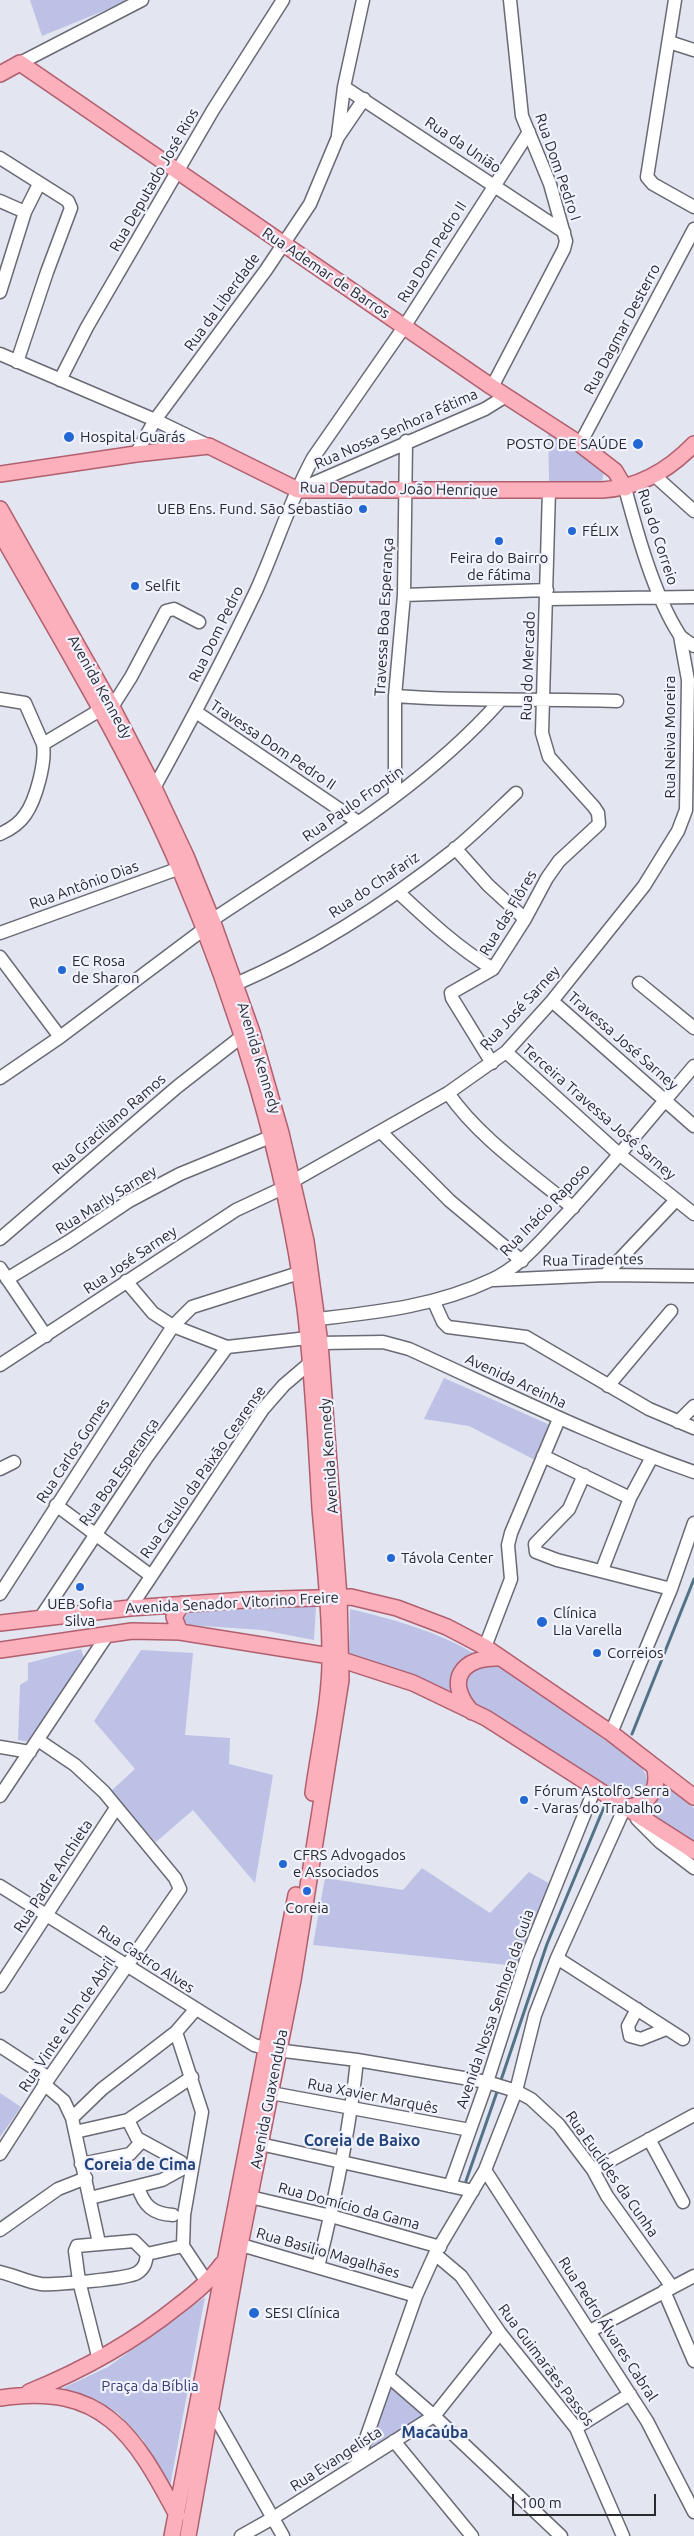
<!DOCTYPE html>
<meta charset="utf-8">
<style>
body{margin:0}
#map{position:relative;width:694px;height:2536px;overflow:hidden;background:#e3e5f0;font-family:Ubuntu,sans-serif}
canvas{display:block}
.scale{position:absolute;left:512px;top:2494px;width:144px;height:22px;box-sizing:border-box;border:2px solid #292a2e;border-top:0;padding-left:6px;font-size:15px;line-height:18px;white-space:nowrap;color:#292a2e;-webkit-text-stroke:4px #f0f2fe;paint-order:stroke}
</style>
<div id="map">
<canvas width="694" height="2536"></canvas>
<div class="scale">100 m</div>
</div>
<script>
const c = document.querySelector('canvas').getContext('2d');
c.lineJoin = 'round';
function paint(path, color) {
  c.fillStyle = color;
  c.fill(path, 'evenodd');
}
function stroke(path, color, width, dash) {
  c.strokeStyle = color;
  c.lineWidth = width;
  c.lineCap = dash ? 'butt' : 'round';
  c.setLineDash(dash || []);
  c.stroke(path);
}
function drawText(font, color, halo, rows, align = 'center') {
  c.font = font + ' Ubuntu,sans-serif';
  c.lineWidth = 4.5;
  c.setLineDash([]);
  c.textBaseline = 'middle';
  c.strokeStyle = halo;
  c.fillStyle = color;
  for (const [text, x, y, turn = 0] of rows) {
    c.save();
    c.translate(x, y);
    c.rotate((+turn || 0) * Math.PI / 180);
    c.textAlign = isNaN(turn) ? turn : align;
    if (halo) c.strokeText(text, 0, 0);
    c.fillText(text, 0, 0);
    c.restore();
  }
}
paint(new Path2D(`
 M30 0H130L42 36Z
 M155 426 185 441 143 447Z
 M548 428 605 467 602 481H549Z
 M444 1378 550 1425 537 1461 469 1426 424 1419Z
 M316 1606 314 1640 262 1630 188 1625 183 1620 188 1612Z
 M350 1609C396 1620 436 1631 477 1655L454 1694 349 1653Z
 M81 1649 84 1658 30 1742 18 1740 20 1685 28 1680V1663Z
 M141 1650 193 1653 185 1735 230 1738 229 1764 273 1775 255 1883 193 1810 156 1842 110 1792 135 1769 94 1721Z
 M479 1666 502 1667 639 1764C648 1776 650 1783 642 1796L627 1800 473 1702 464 1690 466 1673Z
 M660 1782 694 1808V1843L642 1810Z
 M422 1868 490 1913 529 1872 550 1884 517 1966 313 1945 325 1878 403 1890Z
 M0 2093 21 2107 0 2137Z
 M205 2297 170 2486 143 2440 118 2413 63 2388 108 2367Z
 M391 2385 428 2416 370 2451Z`), '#bcc1e5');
stroke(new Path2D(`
 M632 1734 694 1579
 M500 2083 547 1944 604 1807
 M466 2181 498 2089`), '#527387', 3);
const minor = new Path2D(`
 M675 0 647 177 653 184 694 207
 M669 42 694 50
 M20 63 142 0
 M344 87 564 232
 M338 135 344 87 363 0
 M0 158 68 201 71 208 47 272 17 362
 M0 201 25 212
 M0 292 25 212 39 184
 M0 354 155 420 209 446
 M60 380 87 327 213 110 283 0
 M492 387 564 249 566 241 550 184 522 116 510 0
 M580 444 694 229
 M136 454 155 420 266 270 310 204 338 137 364 99
 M655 476 694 511
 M625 488C637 533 654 595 679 634 682 639 689 642 694 646
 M300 489 485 409 506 396
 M404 595 547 590
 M547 599 694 597
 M395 696C469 702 543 698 617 701
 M0 699 25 703 43 744
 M112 707 131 677 166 611 174 609 199 622
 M196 712 358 822
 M154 788C190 723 224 658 256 591 276 547 290 500 313 458L404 327 529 132
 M395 795V696L404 595 406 441
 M0 834C9 830 19 824 25 815 36 800 46 762 43 744L100 710
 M455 848 488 885 525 919
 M398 892C428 920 458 948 493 969
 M212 920C312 853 420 791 500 701
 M0 933 180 868
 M0 957 60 1037
 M639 983 694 1028
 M236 984C314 950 387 903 454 850 476 832 496 812 516 793
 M552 1001 694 1126
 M506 1052 619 1154 694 1214
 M492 1063 452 998 451 993 493 969 525 919 547 878 559 861 599 824 598 813 594 807 549 757 542 733 549 490
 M0 1078 60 1037 204 929
 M448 1093C480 1139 530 1172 573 1208
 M381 1132 450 1201 522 1261
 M293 1181 448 1093 506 1052 552 1001 644 886 678 831 686 810 688 680 680 636
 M0 1239 177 1087 241 1037
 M0 1268 46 1336
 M605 1275 676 1200
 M7 1279 68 1242 129 1201 180 1174 280 1133
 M494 1280 605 1275 694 1276
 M126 1281 153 1313 173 1326 227 1347 308 1338
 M434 1302 443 1322 448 1327 526 1337 649 1409 694 1428
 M318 1319C378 1312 436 1306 491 1280 518 1268 537 1245 557 1224 605 1174 649 1119 694 1066
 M320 1343 383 1342 409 1349C504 1392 596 1438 694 1472
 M0 1365 236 1210 283 1188
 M608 1386 671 1311
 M678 1422 694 1406
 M543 1456 630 1498
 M0 1469 14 1462
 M584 1475 569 1509 535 1544 536 1552 557 1560 671 1589
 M56 1505 150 1575
 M602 1570 630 1498 652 1457
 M0 1594 173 1326 192 1307 299 1273
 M130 1608 263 1409 284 1385 311 1362
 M41 1617 147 1457 227 1347
 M485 1647 511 1579 508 1545 511 1533 559 1419
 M611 1733 671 1589 694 1523
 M0 1747 30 1752
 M0 1796 108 1634
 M637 1819 660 1842 694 1868
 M0 1886 254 2045 268 2049 357 2060 487 2082 516 2091 531 2099 559 2125 593 2170 607 2196 672 2287
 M557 1958 683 2039
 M0 1986 116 1808
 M637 2009 628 2026 630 2036 641 2039 666 2029
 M195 2010 176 2032 202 2112 184 2215 183 2246 207 2282
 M0 2046 49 2078
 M44 2084 64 2101 72 2118 99 2243
 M271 2093 470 2130
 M72 2118 102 2089 176 2032
 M128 2120 137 2138 181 2162
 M75 2132 128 2120 192 2077
 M649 2139 683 2202
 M260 2144 473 2191
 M0 2154 49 2078 180 1889 175 1878 104 1792 75 1765 38 1740
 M81 2164 130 2154 142 2141
 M485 2170 647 2421 694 2512
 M593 2170 694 2115
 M450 2186 487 2082 527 1957 595 1788
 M138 2187C144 2206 153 2214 173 2215
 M250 2197 331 2216 440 2247
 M90 2198 162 2180 182 2169
 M0 2230 58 2189 86 2178
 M231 2242 416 2296
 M435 2254 461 2276 500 2333 576 2428 623 2536
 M318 2267C335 2199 350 2130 357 2060
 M0 2272C14 2275 27 2282 41 2284 54 2285 127 2279 137 2273 145 2268 146 2262 147 2254L183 2246
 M664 2291 694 2361
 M590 2331 694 2276
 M99 2360 79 2281 75 2251 77 2246 134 2241 147 2254
 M388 2376 434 2416 561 2536
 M211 2409 283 2536
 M576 2428 630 2394
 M394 2441 472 2536
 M357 2464 416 2296 435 2254 485 2170 516 2091 535 2015 557 1958 625 1807
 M241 2536 273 2518 434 2416 500 2333`);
const major = new Path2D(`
 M0 74 20 63 492 387 580 444 615 471 625 488
 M0 474 136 454 209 446 298 490H602C639 488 668 471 694 444
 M0 509 112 707 154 788 186 856 212 920 252 1032 281 1133 306 1241 320 1343 339 1597 341 1680 293 1980 240 2245 188 2536
 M0 532C62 642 129 751 179 867 238 1005 285 1159 305 1308 313 1374 316 1441 320 1508 324 1556 330 1605 330 1654 331 1697 319 1749 313 1793
 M0 1623 130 1608 246 1600 351 1597 397 1608 447 1627 485 1647 611 1733 694 1797
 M180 1632 174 1617 182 1604
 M0 1650 132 1631 180 1632 330 1656 413 1683 486 1718 694 1851
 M472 1712C444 1681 462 1656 500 1658
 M625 1807C648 1807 661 1788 654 1766
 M29 2392C83 2370 132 2343 178 2306 194 2294 210 2281 222 2264
 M0 2398C103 2382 134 2434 177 2515
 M172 2536 296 1895`);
stroke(minor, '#696a74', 15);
stroke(major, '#b15f6e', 18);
stroke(minor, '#fff', 12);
stroke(major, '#fcb0bc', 15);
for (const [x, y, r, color] of [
 [69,437,6,"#2267d3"],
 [638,444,6,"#2267d3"],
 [363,509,5,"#2267d3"],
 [572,531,5,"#2267d3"],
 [499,541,5,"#2267d3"],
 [135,586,5,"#2267d3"],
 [62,970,5,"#2267d3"],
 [391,1558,5,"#2267d3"],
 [80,1587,5,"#2267d3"],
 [542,1622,6,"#2267d3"],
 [597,1653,5,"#2267d3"],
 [524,1800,5,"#2267d3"],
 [283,1864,5,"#2267d3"],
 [307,1891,5,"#2267d3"],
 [254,2313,6,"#2267d3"]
]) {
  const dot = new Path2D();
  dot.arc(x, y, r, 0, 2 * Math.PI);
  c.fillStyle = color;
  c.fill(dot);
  stroke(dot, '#f0f2fe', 2);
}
drawText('15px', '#292a2e', '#f0f2fe', [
 ["Rua da União",463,145,34],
 ["Rua Dom Pedro I",558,167,71],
 ["Rua Deputado José Rios",154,180,-60],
 ["Rua Dom Pedro II",432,252,-58],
 ["Rua Ademar de Barros",326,273,34],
 ["Rua da Liberdade",222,302,-54],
 ["Rua Dagmar Desterro",622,329,-62],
 ["Rua Nossa Senhora Fátima",396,429,-24],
 ["Rua Deputado João Henrique",399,489,1],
 ["Rua do Correio",658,537,72],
 ["Travessa Boa Esperança",384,617,-87],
 ["Rua Dom Pedro",216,634,-64],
 ["Rua do Mercado",528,666,-88],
 ["Avenida Kennedy",100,687,61],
 ["Rua Neiva Moreira",670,737,-90],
 ["Travessa Dom Pedro II",273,745,34],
 ["Rua Paulo Frontin",353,804,-35],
 ["Rua Antônio Dias",84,885,-20],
 ["Rua do Chafariz",374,885,-34],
 ["Rua das Flôres",508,913,-59],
 ["Rua José Sarney",520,1008,-47],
 ["Travessa José Sarney",623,1041,41],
 ["Avenida Kennedy",259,1058,73],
 ["Terceira Travessa José Sarney",599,1112,41],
 ["Rua Graciliano Ramos",109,1124,-41],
 ["Rua Marly Sarney",106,1200,-32],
 ["Rua Inácio Raposo",545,1210,-46],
 ["Rua José Sarney",130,1260,-34],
 ["Rua Tiradentes",593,1260,-1],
 ["Avenida Areinha",516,1381,25],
 ["Rua Carlos Gomes",73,1451,-57],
 ["Avenida Kennedy",329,1456,-94],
 ["Rua Boa Esperança",119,1472,-55],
 ["Rua Catulo da Paixão Cearense",203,1472,-55],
 ["Avenida Senador Vitorino Freire",232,1603,-3],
 ["Rua Padre Anchieta",53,1876,-57],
 ["Rua Castro Alves",146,1959,33],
 ["Avenida Nossa Senhora da Guia",495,2009,-71],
 ["Rua Vinte e Um de Abril",67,2024,-56],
 ["Rua Xavier Marquês",373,2096,11],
 ["Avenida Guaxenduba",269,2099,-79],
 ["Rua Euclídes da Cunha",612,2174,55],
 ["Rua Domício da Gama",349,2206,15],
 ["Rua Basilio Magalhães",328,2253,16],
 ["Rua Pedro Álvares Cabral",608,2329,57],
 ["Rua Guimarães Passos",546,2365,53],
 ["Rua Evangelista",336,2459,-33]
]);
drawText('15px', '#292a2e', '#f0f2fe', [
 ["Hospital Guarás",80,437],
 ["POSTO DE SAÚDE",627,444,"right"],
 ["UEB Ens. Fund. São Sebastião",353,509,"right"],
 ["FÉLIX",582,531],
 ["Feira do Bairro",499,558,"center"],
 ["de fátima",499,575,"center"],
 ["Selfit",145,586],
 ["EC Rosa",72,961],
 ["de Sharon",72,978],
 ["Távola Center",401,1558],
 ["UEB Sofia",80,1604,"center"],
 ["Silva",80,1621,"center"],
 ["Clínica",553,1613],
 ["LIa Varella",553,1630],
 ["Correios",607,1653],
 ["Fórum Astolfo Serra",534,1791],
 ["- Varas do Trabalho",534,1808],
 ["CFRS Advogados",293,1855],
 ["e Associados",293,1872],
 ["Coreia",307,1908,"center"],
 ["SESI Clínica",265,2313]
], 'left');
drawText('15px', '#393b73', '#f0f2fe', [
 ["Praça da Bíblia",150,2386]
]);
drawText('bold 16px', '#22447a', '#f0f2fe', [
 ["Coreia de Baixo",362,2141],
 ["Coreia de Cima",140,2165],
 ["Macaúba",435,2433]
]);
</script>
